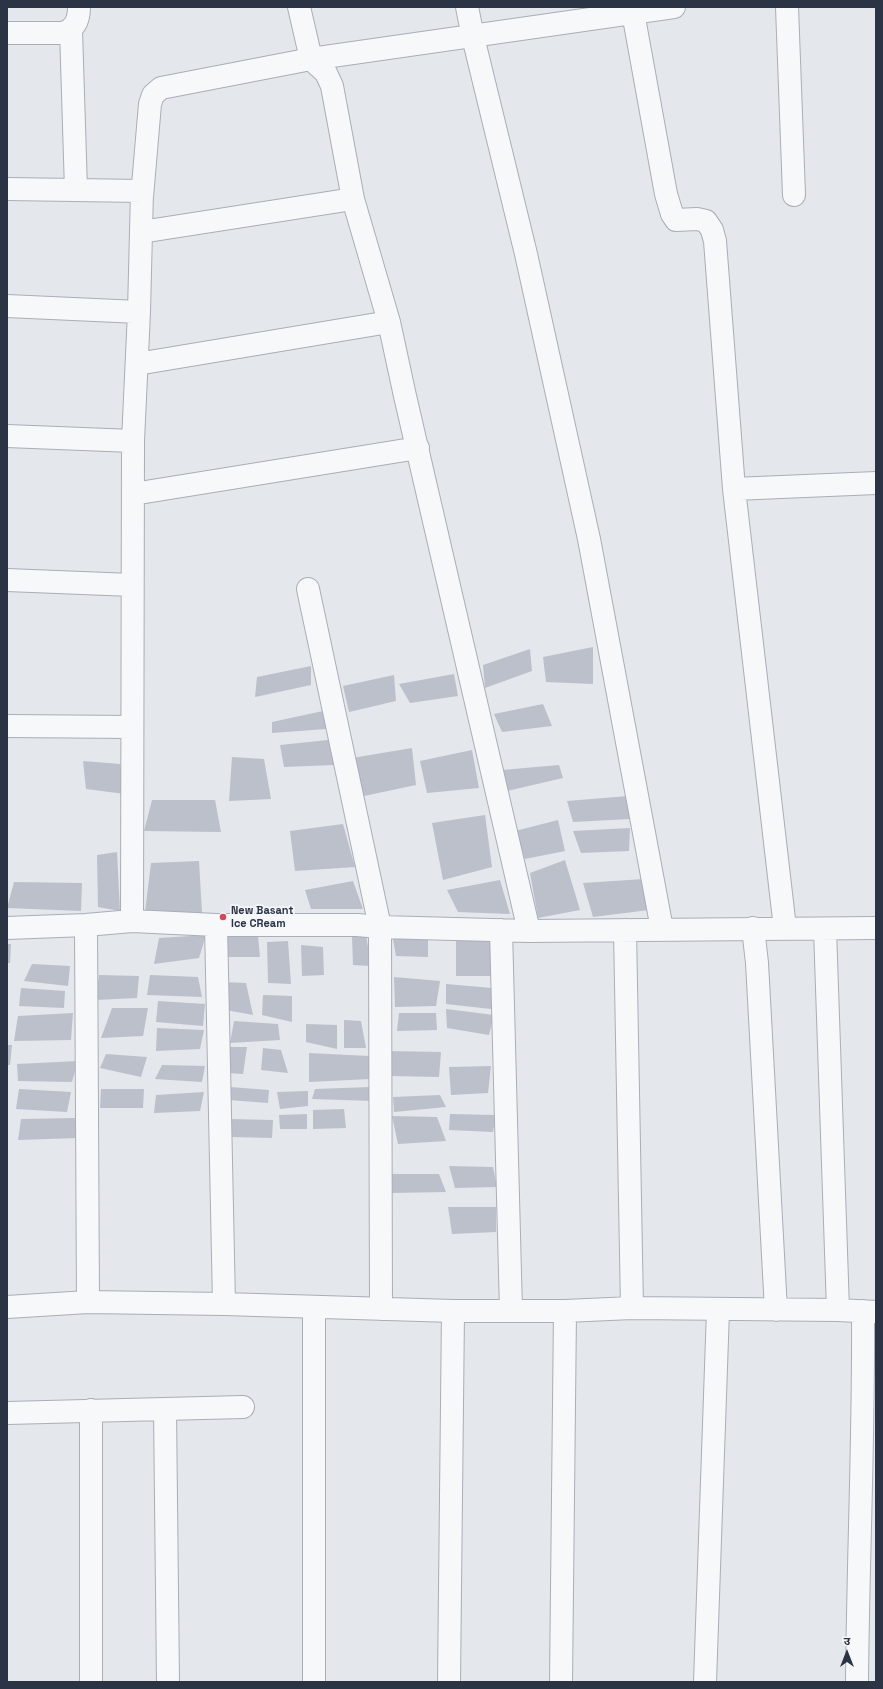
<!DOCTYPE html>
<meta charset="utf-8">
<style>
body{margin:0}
#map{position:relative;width:883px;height:1689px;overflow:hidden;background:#e4e7ec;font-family:"Space Grotesk","Noto Sans Devanagari",sans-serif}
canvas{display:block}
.frame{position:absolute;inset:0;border:8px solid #2b3445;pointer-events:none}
.north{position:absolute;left:827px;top:1633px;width:40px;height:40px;-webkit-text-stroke:3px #f4f6f9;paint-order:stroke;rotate:0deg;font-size:11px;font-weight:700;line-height:16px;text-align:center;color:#2b3445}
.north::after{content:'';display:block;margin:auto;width:14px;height:18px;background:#2b3445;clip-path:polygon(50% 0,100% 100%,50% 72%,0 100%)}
</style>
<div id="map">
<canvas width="883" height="1689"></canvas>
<div class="frame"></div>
<div class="north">उ</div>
</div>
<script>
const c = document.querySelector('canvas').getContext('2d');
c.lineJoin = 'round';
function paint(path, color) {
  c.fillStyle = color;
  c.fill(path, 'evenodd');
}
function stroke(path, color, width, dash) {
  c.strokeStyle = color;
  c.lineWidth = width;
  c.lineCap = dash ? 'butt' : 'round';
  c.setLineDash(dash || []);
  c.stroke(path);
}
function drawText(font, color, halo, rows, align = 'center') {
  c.font = font + ' "Space Grotesk",sans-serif';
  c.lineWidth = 3.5;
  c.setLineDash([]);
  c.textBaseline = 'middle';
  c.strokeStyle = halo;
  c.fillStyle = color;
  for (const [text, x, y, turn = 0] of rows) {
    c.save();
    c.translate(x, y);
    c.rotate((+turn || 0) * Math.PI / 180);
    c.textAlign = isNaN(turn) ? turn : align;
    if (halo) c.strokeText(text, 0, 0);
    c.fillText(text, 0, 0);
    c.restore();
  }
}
paint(new Path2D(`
 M593 647V684L546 682 543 657Z
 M530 649 532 671 485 688 483 665Z
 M311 666V685L255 697 257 677Z
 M454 674 458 696 410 703 399 684Z
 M394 675 396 701 349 712 343 686Z
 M543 704 552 726 502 732 494 714Z
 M323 711 326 729 272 733V722Z
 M328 740 334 765 284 767 280 745Z
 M412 748 416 785 364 796 352 758Z
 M472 750 479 788 427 793 420 761Z
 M232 757 264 759 271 799 229 801Z
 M83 761 120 764 125 794 86 789Z
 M559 765 563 778 507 791 502 770Z
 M628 796 630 819 573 822 567 801Z
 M152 800H215L221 832 144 831Z
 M485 815 492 867 443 880 432 823Z
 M558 820 565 851 525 859 515 831Z
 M343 824 355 867 295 871 290 831Z
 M630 828 629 851 581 853 573 831Z
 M117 852 120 911 98 907 97 855Z
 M565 860 580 910 538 918 530 873Z
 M199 861 202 913 145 912 151 863Z
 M644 879 649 910 593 917 583 883Z
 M500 880 510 914 458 912 447 890Z
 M353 881 363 909H311L305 890Z
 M14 882 82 883 81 911 7 908Z
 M366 934 371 966 353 965 352 937Z
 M392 934 428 935V957L396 956Z
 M206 935 199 958 154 964 159 938Z
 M226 936H258L260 957H224Z
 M456 938H493V976H456Z
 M288 941 291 984 268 983 267 942Z
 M7 944H11L10 963H7Z
 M301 945 323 947 324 975 302 976Z
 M32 964 70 966 68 986 24 981Z
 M99 975 139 976 137 998 96 1000Z
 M150 975 198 977 202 997 147 995Z
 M394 977 440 981 436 1006 395 1007Z
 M224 982 246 983 253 1015 226 1010Z
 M446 984 492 988 491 1009 446 1004Z
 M21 988 65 991 64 1008 19 1006Z
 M263 995 292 996V1022L262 1015Z
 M158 1001 205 1004 203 1026 156 1022Z
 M112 1008H148L143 1036 101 1038Z
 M446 1009 494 1015 489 1035 447 1028Z
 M73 1013 71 1040 14 1041 18 1016Z
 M399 1013H436L437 1030 397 1031Z
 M344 1020 361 1021 366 1048H344Z
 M234 1021 278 1024 280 1040 230 1043Z
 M306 1024 337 1025V1049L306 1042Z
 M157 1028 204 1030 200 1049 156 1051Z
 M7 1045H12L10 1065H7Z
 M227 1047H247L243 1074 227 1073Z
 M263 1048 281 1050 288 1073 261 1070Z
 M386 1051 441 1052 439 1077 391 1076Z
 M309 1053 369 1056 370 1079 309 1082Z
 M106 1054 147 1057 141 1077 100 1068Z
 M78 1061 72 1082 18 1081 17 1064Z
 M162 1065 205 1066 202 1082 155 1079Z
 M491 1066 488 1093 451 1095 449 1067Z
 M230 1087 269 1090 268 1103 229 1100Z
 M371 1087 374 1101 312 1099 315 1089Z
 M19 1089 71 1092 67 1112 16 1109Z
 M101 1089H144L143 1108H100Z
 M308 1091V1106L280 1109 277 1092Z
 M204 1092 200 1111 154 1113 156 1095Z
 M440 1095 446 1107 394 1112 393 1097Z
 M344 1109 346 1128 313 1129V1110Z
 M307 1114V1129H280L279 1115Z
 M450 1114 496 1115 493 1132 449 1130Z
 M392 1116 437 1117 446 1141 398 1144Z
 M75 1118 78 1138 18 1140 21 1119Z
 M229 1119 273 1120 272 1138 232 1137Z
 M449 1166 493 1167 497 1187 455 1188Z
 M391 1174H439L446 1192 391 1193Z
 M448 1207H496V1232L452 1234Z`), '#bbc0ca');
const minor = new Path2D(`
 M299 7 311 59 326 73 332 86 353 199 389 322 405 396 529 931
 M467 7 473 37 526 254 589 539 662 929
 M632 7 666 194 672 214 676 220 697 219 706 221 712 230 715 241 734 489 785 928
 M787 7 794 195
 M71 30 76 190
 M7 33H63C75 29 79 20 79 7
 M7 189 142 191 139 312
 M142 197 150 104 153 95 161 88 311 59 674 7
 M141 232 353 199
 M7 306 139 312 133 441 132 921
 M137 364 389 322
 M7 436 133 441
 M734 489 876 483
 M133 494 418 448
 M7 580 132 585
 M308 589 380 927 381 1309
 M7 726 132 727
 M86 925 88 1302
 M216 925 224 1304
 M7 928 86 925 132 921 216 925H357L380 927 529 931 876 928
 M753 928 757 963 776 1310
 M825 929 838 1310
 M501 930 511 1311
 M625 930 632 1308
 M7 1307 88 1302 224 1304 453 1311H565L632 1308 838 1310 876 1312
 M314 1307V1682
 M165 1409 168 1682
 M91 1410V1682
 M7 1413 243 1407
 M449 1682 453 1311
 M561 1682 565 1311
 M705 1682 718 1310
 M857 1682C858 1558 864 1435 863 1311`);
stroke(minor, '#a9aeb7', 24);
stroke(minor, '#f7f8fa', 22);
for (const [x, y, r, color] of [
 [223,917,4,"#d1495b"]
]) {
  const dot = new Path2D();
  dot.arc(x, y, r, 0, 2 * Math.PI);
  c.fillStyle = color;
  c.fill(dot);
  stroke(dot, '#f4f6f9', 1.5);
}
drawText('bold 11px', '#2b3445', '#f4f6f9', [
 ["New Basant",231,911],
 ["Ice CReam",231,924]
], 'left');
</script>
